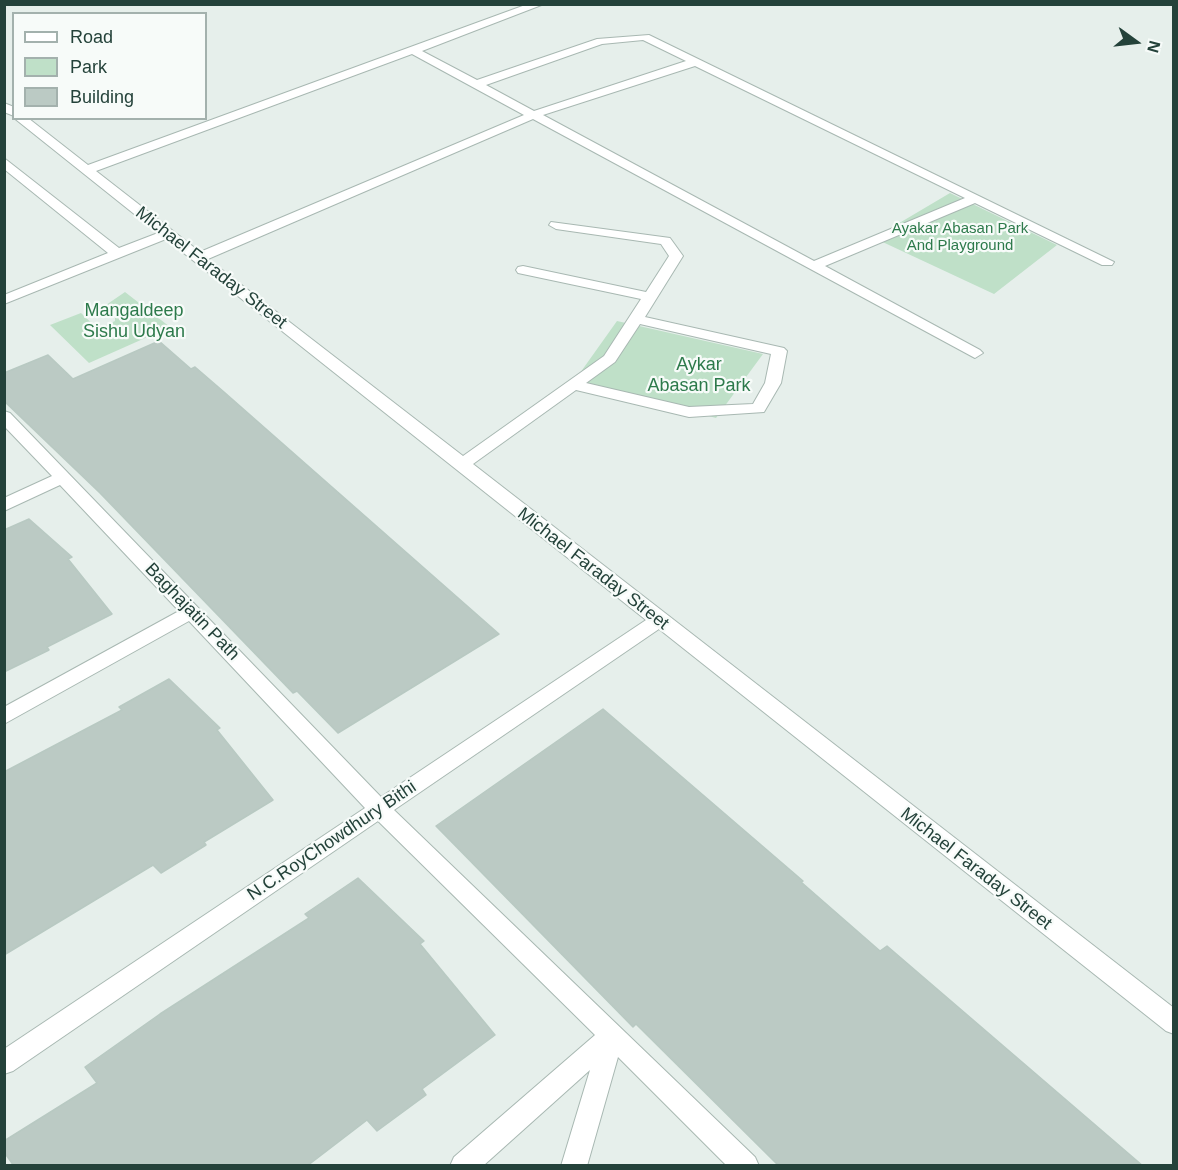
<!DOCTYPE html>
<style>
body{margin:0}
#map{position:relative;width:1178px;height:1170px;overflow:hidden;background:#e6efeb;font-family:Helvetica,sans-serif}
canvas{display:block}
.frame{position:absolute;inset:0;border:6px solid #24423a;pointer-events:none}
.legend{position:absolute;left:12px;top:12px;width:195px;height:108px;box-sizing:border-box;background:#f7fbf9;border:2px solid #a3b1ad;margin:0;padding:8px 10px;list-style:none;font-size:18px;color:#24423a}
.legend li{display:flex;align-items:center;gap:12px;height:30px}
.legend b{width:30px;border:2px solid #a3b1ad}
.north{position:absolute;left:1106px;top:12px;width:60px;height:60px;-webkit-text-stroke:4px #f7fbf9;paint-order:stroke;rotate:105deg;font-size:16px;font-weight:700;line-height:24px;text-align:center;color:#24423a}
.north::after{content:'';display:block;margin:auto;width:21px;height:27px;background:#24423a;clip-path:polygon(50% 0,100% 100%,50% 72%,0 100%)}
</style>
<div id="map">
<canvas width="1178" height="1170"></canvas>
<div class="frame"></div>
<ul class="legend">
<li><b style="height:8px;background:#fff"></b>Road</li>
<li><b style="height:16px;background:#bfe0c8"></b>Park</li>
<li><b style="height:16px;background:#bbcac4"></b>Building</li>
</ul>
<div class="north">N</div>
</div>
<script>
const c = document.querySelector('canvas').getContext('2d');
c.lineJoin = 'round';
function paint(path, color) {
  c.fillStyle = color;
  c.fill(path, 'evenodd');
}
function stroke(path, color, width, dash) {
  c.strokeStyle = color;
  c.lineWidth = width;
  c.lineCap = dash ? 'butt' : 'round';
  c.setLineDash(dash || []);
  c.stroke(path);
}
function drawText(font, color, halo, rows, align = 'center') {
  c.font = font + ' Helvetica,sans-serif';
  c.lineWidth = 4.5;
  c.setLineDash([]);
  c.textBaseline = 'middle';
  c.strokeStyle = halo;
  c.fillStyle = color;
  for (const [text, x, y, turn = 0] of rows) {
    c.save();
    c.translate(x, y);
    c.rotate((+turn || 0) * Math.PI / 180);
    c.textAlign = isNaN(turn) ? turn : align;
    if (halo) c.strokeText(text, 0, 0);
    c.fillText(text, 0, 0);
    c.restore();
  }
}
paint(new Path2D(`
 M950 193 1057 245 994 294 874 238Z
 M125 292 170 327 89 363 50 325 81 313 98 329 115 321V313L106 305Z
 M617 321 763 354 716 418 575 380Z`), '#bfe0c8');
const building = new Path2D(`
 M159 341 191 369 195 367 224 392 499 634 338 733 297 691 293 693 100 493 4 401V373L48 355 73 379Z
 M29 519 72 557 68 559 112 614 47 647 49 650 4 672V530Z
 M169 679 220 728 217 730 273 800 204 842 206 845 161 873 153 865 4 955V772L122 710 119 707Z
 M603 709 803 881 801 882 880 951 887 946 1143 1166H779L636 1024 633 1027 436 826Z
 M358 878 424 941 420 944 495 1035 422 1089 426 1095 377 1131 367 1120 307 1166H14L4 1152V1141L97 1083 85 1067 160 1014 309 918 305 914Z`);
paint(building, '#bbcac4');
stroke(building, '#b8c9c2', 1.5);
const minor = new Path2D(`
 M528 4H544L422 51 477 80 597 39 649 35 1114 262 1112 265H1102L975 203 825 266 980 350 983 353 975 358 533 119 208 259 463 456 604 356 641 299 518 273 516 270 518 267 523 266 646 292 669 256 661 244 556 229 549 225 551 222 670 238 683 256 645 317 784 348 787 351 781 383 764 412 689 417 576 390 473 464 1174 1008V1034L1166 1031 659 629 394 810 755 1157 759 1166H727L618 1057 587 1166H561L590 1070 483 1166H450L454 1157 595 1035 378 821 13 1071 4 1074V1049L365 808 189 621 4 724V707L179 611 60 485 4 511V498L52 476 4 426V411L10 413 381 797 646 620 166 239 4 304V295L108 253 4 169V158L119 248 158 233 14 118H28L88 165ZM643 40 686 61 534 111 486 85 602 44ZM412 54 524 115 200 252 96 171ZM695 66 965 198 814 261 543 115ZM640 324 771 354 765 383 753 404 689 407 586 383 615 362Z
 M4 103 14 107V116L4 112Z`);
stroke(minor, '#a8b8b2', 2);
paint(minor, '#fff');
drawText('15px', '#2d7a4b', '#f7fbf9', [
 ["Ayakar Abasan Park",960,229],
 ["And Playground",960,246]
]);
drawText('18px', '#24423a', '#f7fbf9', [
 ["Michael Faraday Street",211,268,38],
 ["Michael Faraday Street",593,569,38],
 ["Baghajatin Path",192,612,46],
 ["N.C.RoyChowdhury Bithi",332,841,-34],
 ["Michael Faraday Street",976,869,38]
]);
drawText('18px', '#2d7a4b', '#f7fbf9', [
 ["Mangaldeep",134,311],
 ["Sishu Udyan",134,332],
 ["Aykar",699,365],
 ["Abasan Park",699,386]
]);
</script>
